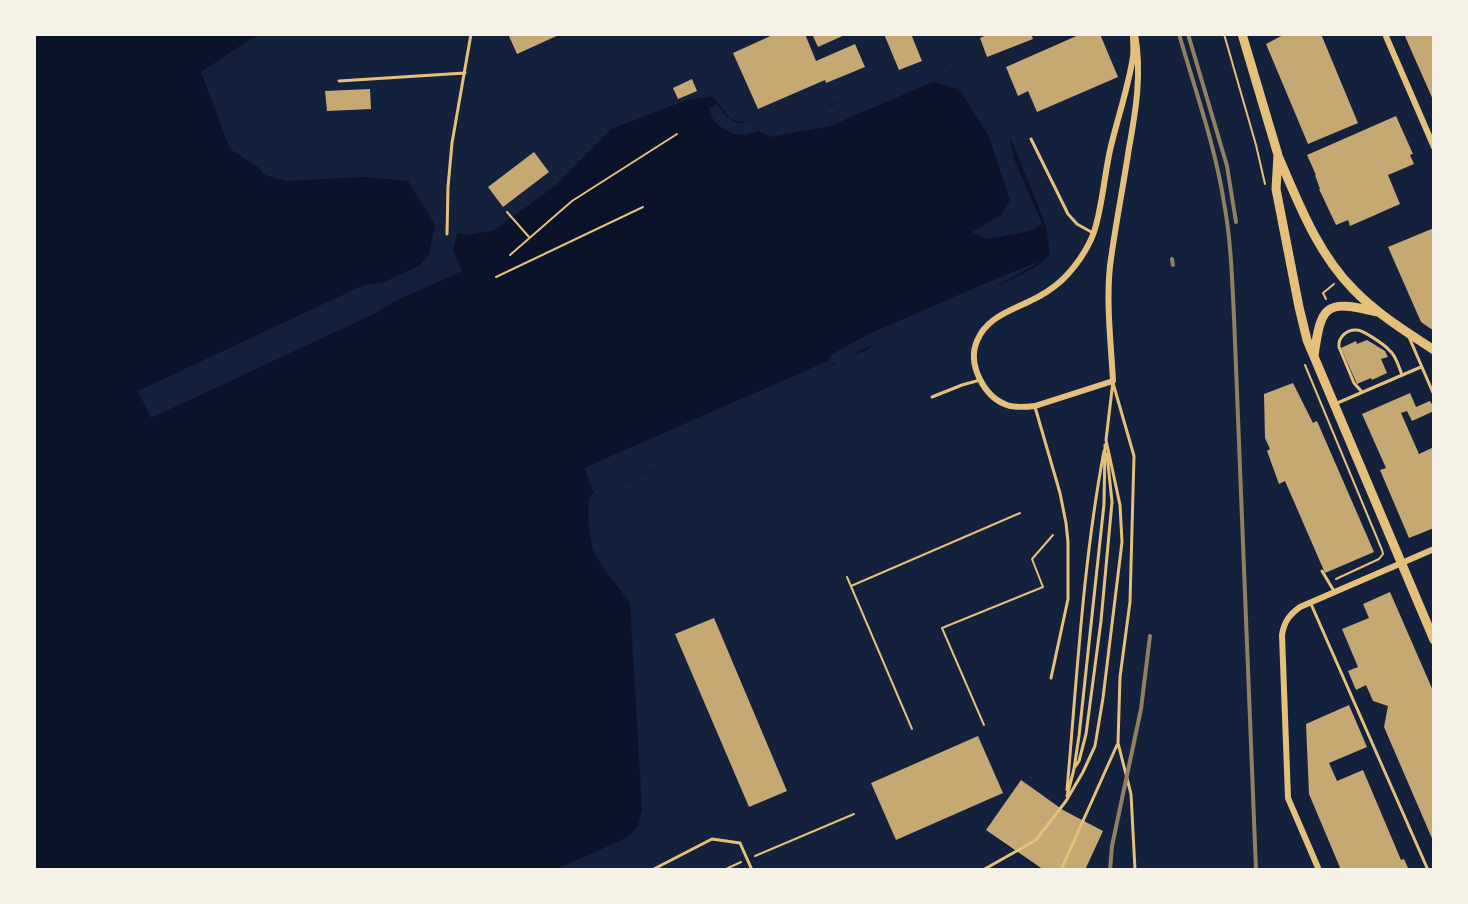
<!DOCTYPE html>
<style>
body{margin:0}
#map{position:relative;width:1468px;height:904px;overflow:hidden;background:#14213d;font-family:"Titillium Web",sans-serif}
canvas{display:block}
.frame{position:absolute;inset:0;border:36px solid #f6f1e7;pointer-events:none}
</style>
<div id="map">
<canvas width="1468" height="904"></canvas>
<div class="frame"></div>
</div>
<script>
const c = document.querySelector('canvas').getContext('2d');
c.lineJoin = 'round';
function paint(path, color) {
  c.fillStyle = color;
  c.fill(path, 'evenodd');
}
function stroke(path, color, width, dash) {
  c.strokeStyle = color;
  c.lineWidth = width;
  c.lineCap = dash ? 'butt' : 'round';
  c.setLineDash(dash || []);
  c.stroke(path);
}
paint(new Path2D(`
 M34 35H259L252 38 201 72 230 149 258 167 265 175 286 181 364 177 408 181 438 229 468 235 494 230 555 186 611 129 684 101 712 96 729 117 737 121 744 122 764 116 820 109 931 67 945 64 970 72 984 82 996 112 1014 146 1046 226 1050 253C1039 269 1016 277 999 285 958 305 916 323 875 342 867 353 851 356 838 359L834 368 843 387 596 495 599 542 610 565 635 596 649 832 580 870 35 869Z`), '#0b132b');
paint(new Path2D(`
 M928 65H955L969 70 981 79 990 92 1008 130 1014 159 1042 224 1033 230 988 239 972 232 1001 215 1010 200 989 136 959 89 933 82 830 126 770 137 759 131 743 135 732 134 718 125 713 119 709 108 717 104 726 116 735 122 743 123 767 114 808 107 831 106 873 86Z
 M436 220 440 226 458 230 453 250 462 271 391 303 378 312 151 418 138 391 364 285 382 283 419 266 429 255Z
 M1044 260 952 310 859 351 848 360 840 362 838 366 832 362 843 387 595 495 598 498 603 529V540L601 542 611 563 616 564 638 595 641 602 645 622 652 833 645 841 632 849 587 870 556 869 622 840 631 834 638 826 642 809 630 603 603 567 593 550 589 529 588 500 593 493 595 495 584 468 830 360 828 358 844 347 871 333 1000 277Z`), '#14213d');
paint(new Path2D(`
 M508 34H561L517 54Z
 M775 34H805L816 61 855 44 865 67 826 83 825 80 758 109 733 53Z
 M812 34H847L818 47Z
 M884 34H911L922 61 899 70Z
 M989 34H1031L1033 39 987 57 980 38Z
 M1081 34H1100L1118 77 1037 112 1028 91 1018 96 1006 67Z
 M1285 34H1321L1358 123 1308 144 1266 44Z
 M1404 34H1434V102L1415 59Z
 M692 79 697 91 678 99 673 88Z
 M370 89 371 109 327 111 325 91Z
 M1396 116 1413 154 1410 155 1414 164 1388 175 1400 204 1350 226 1348 220 1336 225 1319 189H1320L1315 175H1316L1307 155Z
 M534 152 549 172 503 207 488 187Z
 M1434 228V331L1421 322 1388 247Z
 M1367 340 1385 351 1388 357 1381 359 1387 373 1372 380 1371 378 1357 384 1341 348 1356 341 1357 344Z
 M1293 383 1313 423 1317 421 1374 552 1325 573 1285 481 1279 484 1267 451 1270 449 1265 438 1264 394Z
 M1410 393 1416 407 1430 401 1434 408V411L1412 421 1407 411 1401 413 1419 454 1434 447V528L1409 538 1380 470 1386 468 1362 414Z
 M1390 592 1434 693V843L1384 727 1388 706 1373 701 1366 685 1356 690 1348 671 1358 667 1342 629 1369 618 1363 604Z
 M714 618 787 791 749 807 675 634Z
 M1349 705 1367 747 1329 763 1337 781 1363 770 1401 860 1404 859 1409 870H1341L1309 794 1306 724Z
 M978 736 1003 793 896 840 871 783Z
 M1021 780 1063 810 1103 831 1085 870H1044L986 830Z`), '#c6a872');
stroke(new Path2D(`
 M1224 34 1256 145 1265 184
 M507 212 529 237
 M510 255 572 201 677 134
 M496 277 643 207
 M1326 299 1323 293 1334 284
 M1305 365 1382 550 1383 554 1379 559 1336 579
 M847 577 912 729
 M851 586 1020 513
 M984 725 942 628 1043 587 1032 559 1053 535
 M755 856 854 814
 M724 870 741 862`), '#e5c07b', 2);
stroke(new Path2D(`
 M339 81 465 73
 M1031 139 1068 214 1077 224 1093 233
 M447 234 448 187 452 143 471 34
 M1409 337 1434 395
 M1113 383 1134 456 1130 602 1120 677 1118 743 1131 794 1135 870
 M1362 392 1354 383 1339 347C1338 337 1347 329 1357 330 1363 330 1385 345 1389 350 1396 355 1399 367 1402 375
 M932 397 962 385 980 380
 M1335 404 1421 367
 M1035 407 1060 493 1066 523 1068 542V599L1051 678
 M1322 571 1334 591
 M1311 604 1428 870
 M1075 767 1079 761 1086 734 1101 621 1112 502 1107 454
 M1067 790C1077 677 1083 563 1104 451
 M1067 796 1074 769 1079 736 1104 504 1105 445
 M652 870 712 839 740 843 752 870
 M983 870 1036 840 1066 801 1083 772 1095 746 1103 698 1122 542 1120 505 1106 440 1113 381
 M1061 870 1117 745`), '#e5c07b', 3);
stroke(new Path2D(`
 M1133 34C1133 42 1134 50 1133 57 1128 88 1118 117 1111 146 1104 175 1103 204 1094 232 1088 249 1075 268 1061 281 1052 289 1041 296 1030 301 1010 311 986 318 977 341 967 364 984 397 1007 405 1015 408 1026 407 1035 406L1113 381C1111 343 1106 304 1110 266 1115 227 1123 188 1129 148 1136 110 1142 73 1135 34
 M1385 34 1434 147
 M1319 870 1288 798 1282 635C1284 622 1289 615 1300 607L1434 549`), '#e5c07b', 6);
stroke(new Path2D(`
 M1242 34 1278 155 1276 189 1299 307 1307 340 1434 640
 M1279 158C1299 204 1317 252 1353 289 1376 313 1405 331 1434 350
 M1314 356C1321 305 1325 299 1377 312`), '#e5c07b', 9);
stroke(new Path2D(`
 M1179 34C1195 90 1215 145 1224 203 1231 240 1232 278 1234 317L1256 870
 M1188 34 1227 166 1236 222
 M1172 259 1173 265
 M1110 870 1112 846 1141 709 1150 636`), '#918062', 4);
</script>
